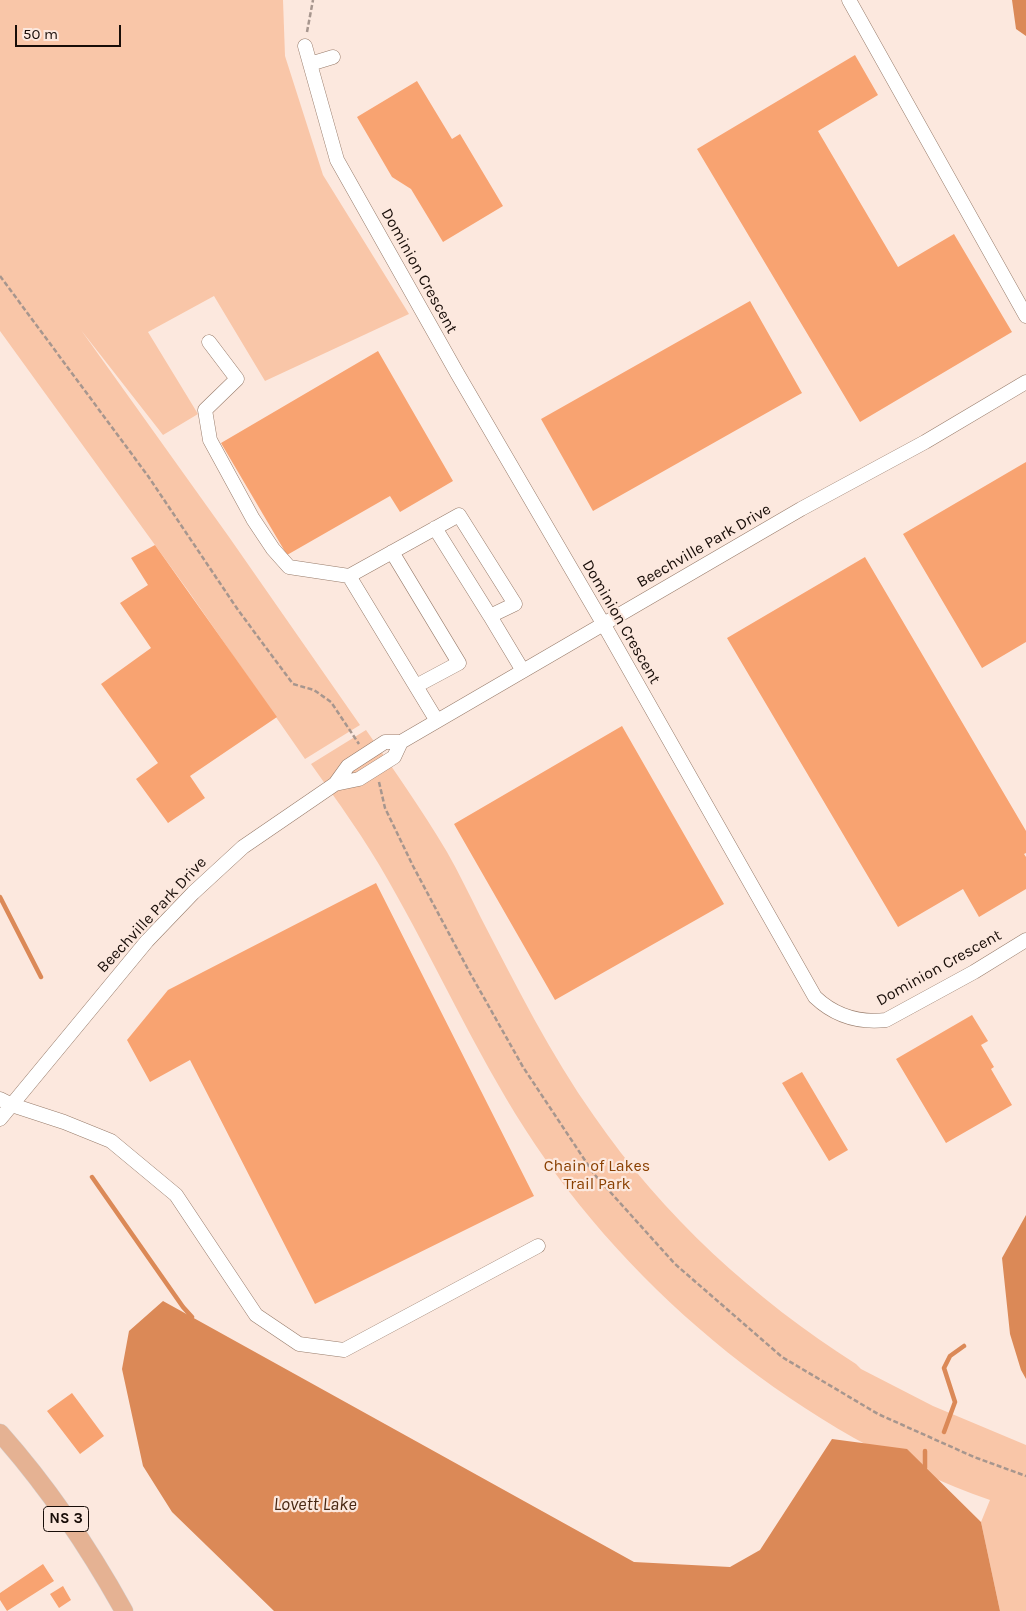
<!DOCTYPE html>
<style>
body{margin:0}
#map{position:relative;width:1026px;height:1611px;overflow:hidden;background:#fce8de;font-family:Karla,sans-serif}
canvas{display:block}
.scale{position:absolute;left:15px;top:25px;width:106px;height:22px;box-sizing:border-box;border:2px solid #180d08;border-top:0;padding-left:6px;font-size:15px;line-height:18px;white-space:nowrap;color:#180d08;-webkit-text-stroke:4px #fce8de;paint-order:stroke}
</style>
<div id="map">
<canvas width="1026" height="1611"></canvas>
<div class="scale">50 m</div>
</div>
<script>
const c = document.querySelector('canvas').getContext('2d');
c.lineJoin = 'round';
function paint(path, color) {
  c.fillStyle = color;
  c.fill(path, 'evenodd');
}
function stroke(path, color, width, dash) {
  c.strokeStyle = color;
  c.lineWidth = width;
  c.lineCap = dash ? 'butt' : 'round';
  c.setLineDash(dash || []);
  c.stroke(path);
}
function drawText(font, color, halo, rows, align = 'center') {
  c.font = font + ' Karla,sans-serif';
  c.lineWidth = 4.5;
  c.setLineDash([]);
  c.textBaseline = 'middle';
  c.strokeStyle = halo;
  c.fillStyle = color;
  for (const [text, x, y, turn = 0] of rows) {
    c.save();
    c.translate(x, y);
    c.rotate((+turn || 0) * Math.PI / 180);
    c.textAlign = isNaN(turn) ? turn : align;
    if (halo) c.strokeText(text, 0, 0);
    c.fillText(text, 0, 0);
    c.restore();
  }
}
paint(new Path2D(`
 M0 0H283L285 56 323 175 409 314 265 381 214 296 148 332 198 414 163 435 81 330 229 537 360 725 305 759 189 592 0 331Z
 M366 730C394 770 422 810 447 852 459 873 470 896 481 918 516 985 550 1054 594 1116 663 1216 754 1299 856 1364L861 1369 933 1406 1026 1445V1611H1000L981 1522 990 1500C805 1435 631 1295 525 1129 474 1049 435 962 388 880 365 839 338 802 311 764Z`), '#f9c6a8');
paint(new Path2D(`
 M1012 0H1026V36L1016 29Z
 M1026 1215V1379L1021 1370 1010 1334 1002 1258Z
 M163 1301 634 1562 730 1567 760 1550 832 1439 907 1449 981 1522 1000 1611H274L172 1512 143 1466 122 1369 129 1331Z`), '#db8957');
stroke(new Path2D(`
 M0 897 41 977
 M92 1177 183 1307 192 1317
 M944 1432 955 1402 944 1368 950 1356 964 1346
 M925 1468V1451`), '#db8957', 4.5);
paint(new Path2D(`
 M855 55 878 95 818 131 898 267 954 234 1012 332 860 422 697 149Z
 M417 81 452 139 460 134 503 206 443 242 411 189 392 177 357 117Z
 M750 301 802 393 593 511 541 419Z
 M378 351 453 481 400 512 390 496 287 555 221 443Z
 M1026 462V642L982 668 903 534Z
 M155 545 277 717 190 776 205 798 168 823 136 779 158 763 101 684 151 648 120 603 148 585 131 558Z
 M865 557 1026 831V853L1024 854 1026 857V889L979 917 963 889 898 927 727 638Z
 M622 726 724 904 555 1000 454 824Z
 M376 883 534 1196 315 1304 190 1060 150 1082 127 1040 168 990Z
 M972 1015 988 1041 981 1045 994 1067 991 1069 1012 1105 946 1143 896 1059Z
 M802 1072 848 1150 829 1161 782 1083Z
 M72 1393 104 1436 80 1454 47 1411Z
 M43 1564 54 1581 7 1611 0 1600V1593Z
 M63 1586 71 1600 59 1608 50 1594Z`), '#f8a371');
const minor = new Path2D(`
 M849 0 1026 316
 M305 46 337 160 457 373 604 625 815 997C835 1016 859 1023 886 1020L974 972 1026 940
 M310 64 333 57
 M209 342 237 379 205 410 210 440 253 519 273 549 289 567 349 576
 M435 528 490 616
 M392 552 459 663 416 686
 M437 721 349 576 459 515 515 604 490 616 523 671
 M335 784 359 779 394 757 401 742
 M0 1099 12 1105 64 1122 111 1141 176 1195 256 1315 299 1344 344 1350 538 1246
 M0 1119 147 941 193 893 243 847 335 784 348 766 385 742H401L801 509 925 442 1026 382`);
const major = new Path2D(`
 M0 1433C48 1487 89 1548 124 1611`);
stroke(minor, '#977b6a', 15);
stroke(major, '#d5d3d3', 19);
stroke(new Path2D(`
 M307 32 313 0
 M0 276 148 476 238 610 293 684 314 690 331 702 359 744
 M379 782 385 808 413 866 470 973 523 1067 594 1174 675 1264 782 1357 878 1414 974 1457 1026 1476`), '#a7968e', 2.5, [5, 2.5]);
stroke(minor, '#fff', 14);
stroke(major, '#e5b293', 18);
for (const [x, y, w] of [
 [66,1519,45]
]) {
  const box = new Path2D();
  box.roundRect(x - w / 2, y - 12.5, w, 25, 4);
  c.fillStyle = '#fce8de';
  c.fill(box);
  stroke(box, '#180d08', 1);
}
drawText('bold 15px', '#180d08', null, [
 ["NS 3",66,1519]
]);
drawText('16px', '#180d08', '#fce8de', [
 ["Dominion Crescent",419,271,61],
 ["Beechville Park Drive",704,546,-30],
 ["Dominion Crescent",621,622,60],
 ["Beechville Park Drive",152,915,-47],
 ["Dominion Crescent",939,968,-29]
]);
drawText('16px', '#893f00', '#fce8de', [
 ["Chain of Lakes",597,1166],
 ["Trail Park",597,1184]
]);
drawText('italic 18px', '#482712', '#fce8de', [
 ["Lovett Lake",315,1505]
]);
</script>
